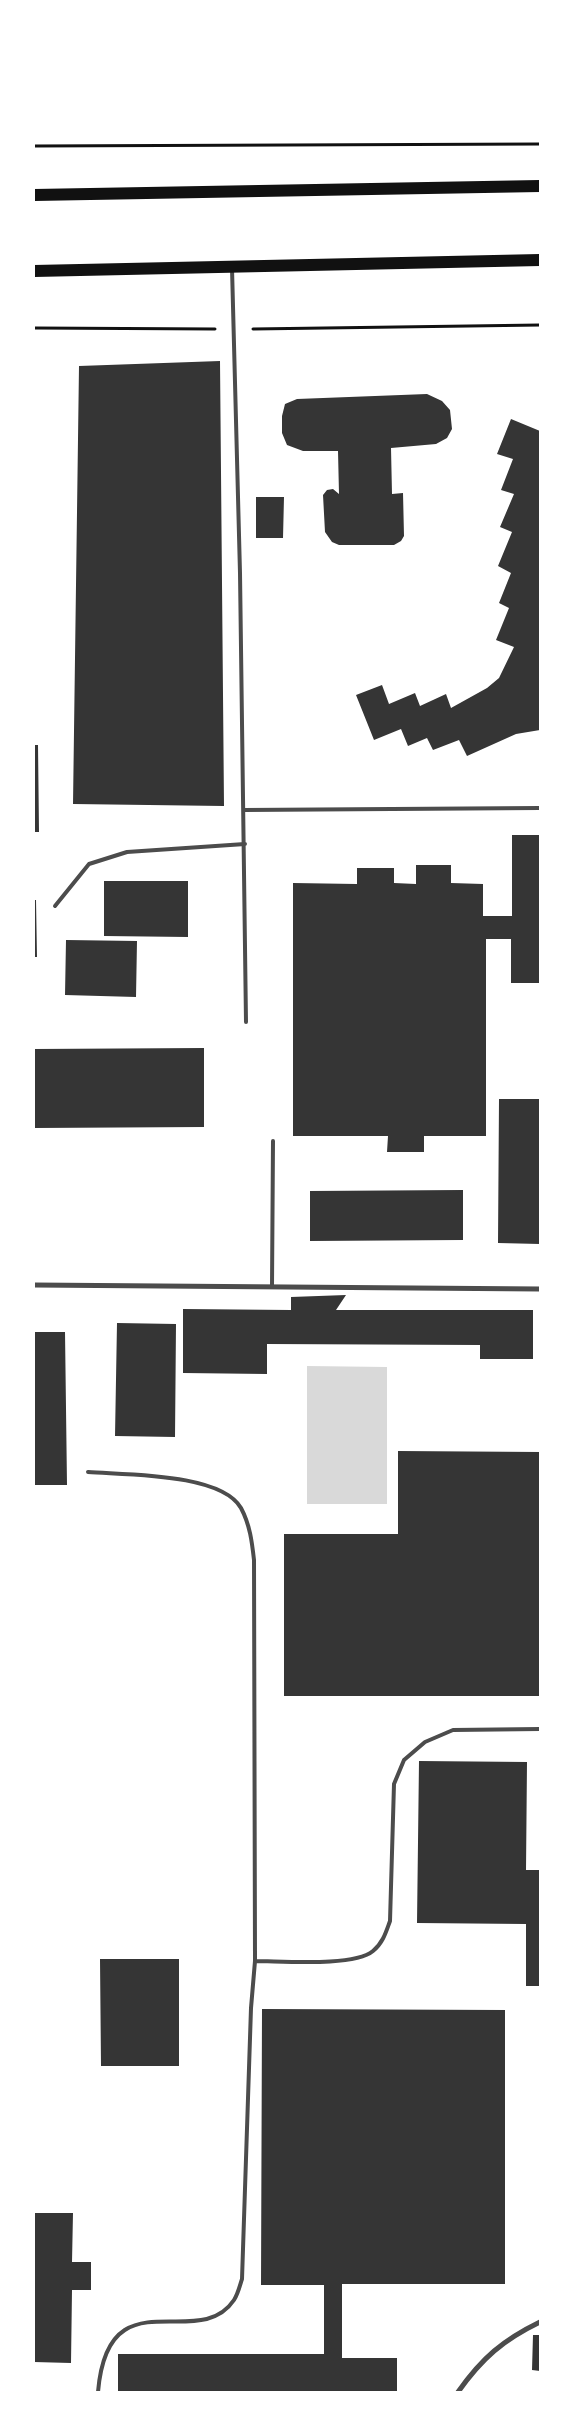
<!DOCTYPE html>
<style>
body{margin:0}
#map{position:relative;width:574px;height:2426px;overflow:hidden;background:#fff;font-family:Arial,sans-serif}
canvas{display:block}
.frame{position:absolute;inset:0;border:35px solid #fff;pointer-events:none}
</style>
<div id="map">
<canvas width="574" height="2426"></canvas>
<div class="frame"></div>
</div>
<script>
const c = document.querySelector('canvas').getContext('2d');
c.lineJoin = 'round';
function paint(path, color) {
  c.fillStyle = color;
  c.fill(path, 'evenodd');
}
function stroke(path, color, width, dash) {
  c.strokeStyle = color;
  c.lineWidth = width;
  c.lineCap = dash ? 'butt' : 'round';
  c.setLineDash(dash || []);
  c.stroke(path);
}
paint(new Path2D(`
 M307 1366 387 1367V1504H307Z`), '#d9d9d9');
paint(new Path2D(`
 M220 361 224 806 73 804 79 366Z
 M427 394 442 401 450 410 452 429 447 438 436 444 391 448 392 494 403 493 404 536 401 541 394 545H339L332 542 325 532 323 495 327 490 333 489 339 494 338 451H303L287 445 282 433V416L285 404 297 399Z
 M511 419 540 431V730L516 734 467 756 459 740 433 750 427 738 408 746 401 729 374 740 356 695 382 685 389 704 415 693 420 706 446 694 451 708 487 688 499 678 514 647 496 640 509 608 499 603 511 573 498 566 512 532 500 527 514 494 501 490 513 459 497 454Z
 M256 497H284L283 538H256Z
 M34 745H38L39 832H34Z
 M512 835H540V983H511V939H486V1136H424V1152H387L388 1136H293V883L357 884V868H394V883L416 884V865H451V883L483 884V916H512Z
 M104 881H188V937L104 936Z
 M34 900H36L37 957H34Z
 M66 940 137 941 136 997 65 995Z
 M204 1048V1127L34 1128V1049Z
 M499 1099H540V1244L498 1243Z
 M463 1190V1240L310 1241V1191Z
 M346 1295 336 1310H533V1359H480V1345L267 1344V1374L183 1373V1309L291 1310V1297Z
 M117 1323 176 1324 175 1437 115 1436Z
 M34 1332H65L67 1485H34Z
 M398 1451 540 1452V1696H284V1534H398Z
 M419 1761 527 1762 526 1870H540V1986H526V1924L417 1923Z
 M100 1959H179V2066H101Z
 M262 2009 505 2010V2284H342V2358H397V2392H118V2354H324V2285H261Z
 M34 2213H73L72 2262H91V2290H72L71 2363 34 2362Z
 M533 2335H540V2371L532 2370Z`), '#353535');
stroke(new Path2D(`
 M34 146 540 144
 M34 328 215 329
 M253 329 540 325`), '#111', 3);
stroke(new Path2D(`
 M232 268 240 573 246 1022
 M244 810 540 808
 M55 906 89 864 127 852 245 844
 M272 1286 273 1141
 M88 1472C126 1475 221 1473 241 1508 250 1525 252 1542 254 1560L255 1961 251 2008 242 2279C240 2285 238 2294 234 2300 198 2354 108 2273 98 2392
 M255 1961C282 1961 354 1967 373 1951 383 1943 386 1932 390 1921L394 1784 404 1760 425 1742 453 1730 540 1729`), '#4c4c4c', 4);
stroke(new Path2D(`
 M34 1285 540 1289
 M458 2392C482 2358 503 2340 540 2322`), '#4c4c4c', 5);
stroke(new Path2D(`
 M34 195 540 186
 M34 271 540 260`), '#111', 12);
</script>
